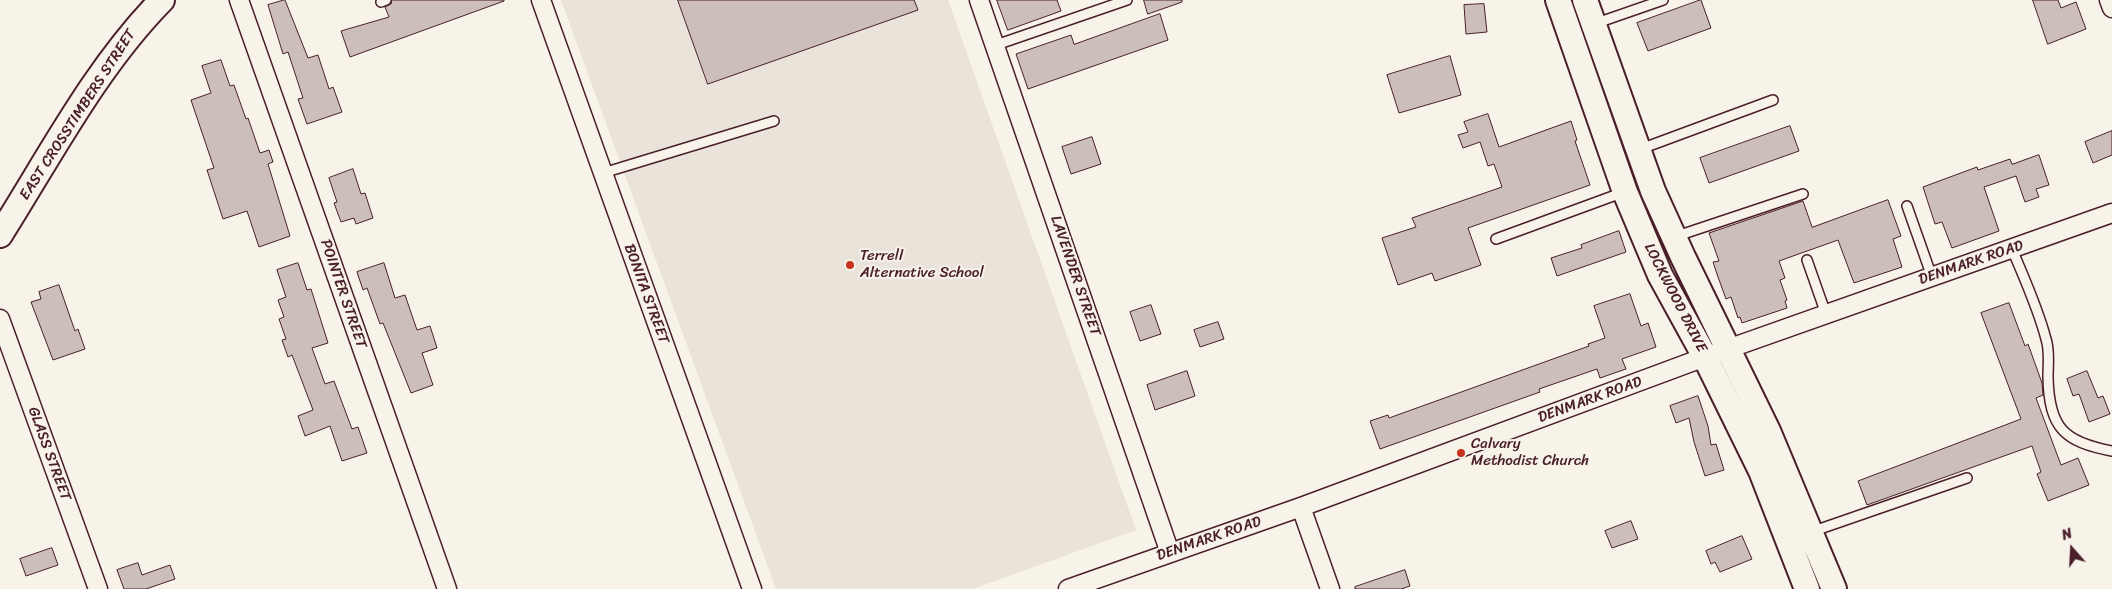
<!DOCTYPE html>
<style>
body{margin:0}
#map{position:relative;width:2112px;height:589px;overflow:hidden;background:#f7f3e8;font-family:Sriracha,sans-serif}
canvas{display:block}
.north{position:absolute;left:2047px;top:524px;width:50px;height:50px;-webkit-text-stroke:4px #f7f3e8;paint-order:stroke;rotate:341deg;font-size:14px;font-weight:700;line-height:20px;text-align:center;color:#4a1f2b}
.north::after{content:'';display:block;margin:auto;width:18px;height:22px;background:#4a1f2b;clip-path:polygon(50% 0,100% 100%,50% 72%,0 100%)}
</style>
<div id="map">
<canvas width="2112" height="589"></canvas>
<div class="north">N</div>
</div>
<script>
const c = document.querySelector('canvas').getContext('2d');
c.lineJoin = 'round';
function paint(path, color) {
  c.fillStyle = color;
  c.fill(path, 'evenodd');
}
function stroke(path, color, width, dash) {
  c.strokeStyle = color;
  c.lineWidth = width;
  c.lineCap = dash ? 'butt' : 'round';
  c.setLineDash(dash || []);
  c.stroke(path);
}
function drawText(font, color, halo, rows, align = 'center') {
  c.font = font + ' Sriracha,sans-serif';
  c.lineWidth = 4;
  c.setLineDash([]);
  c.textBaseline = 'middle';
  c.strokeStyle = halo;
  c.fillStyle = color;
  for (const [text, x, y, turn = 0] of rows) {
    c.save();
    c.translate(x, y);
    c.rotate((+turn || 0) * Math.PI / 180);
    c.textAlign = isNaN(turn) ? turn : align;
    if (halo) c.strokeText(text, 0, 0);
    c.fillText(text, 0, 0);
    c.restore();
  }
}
paint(new Path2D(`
 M561 0H948L1136 530 973 589H776Z`), '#eae3da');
const building = new Path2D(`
 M285 0 308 58 318 55 329 89 333 87 342 112 307 124 298 99 303 98 288 52 283 54 268 5Z
 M392 0H504V1L350 57 341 31 389 17 385 7 391 4Z
 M678 0H914L918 10 708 84Z
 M997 0H1057L1061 11 1008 30Z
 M1144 0H1182V2L1148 14Z
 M1701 0 1711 28 1648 51 1637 23Z
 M2033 0H2058L2061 8 2076 2 2086 29 2048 44Z
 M1484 4 1487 32 1466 34 1464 5Z
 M1160 14 1168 40 1028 89 1016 54 1071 35 1074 44Z
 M1450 56 1461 95 1399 113 1387 75Z
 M221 60 230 86 234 85 246 119 248 118 260 153 269 150 273 162 268 164 290 236 259 247 247 211 223 219 207 170 214 168 191 100 211 93 202 66Z
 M1488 114 1499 147 1571 121 1577 140 1575 141 1590 185 1468 228 1481 265 1435 281 1432 273 1398 285 1382 238 1416 227 1412 218 1502 187 1494 164 1488 166 1480 142 1463 148 1458 135 1468 132 1464 122Z
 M1790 126 1799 151 1709 183 1700 158Z
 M2112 131V155L2093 163 2085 142Z
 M1092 137 1101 164 1071 174 1062 147Z
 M2039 155 2049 185 2036 189 2039 197 2025 202 2016 176 1984 187 1999 231 1952 248 1942 222 1935 224 1923 187 1977 167 1978 170 2010 159 2012 164Z
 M353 169 361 194 365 193 373 218 356 224 354 218 341 222 334 203 337 202 329 178Z
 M1888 200 1901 236 1893 239 1902 267 1854 283 1838 240 1779 261 1785 278 1780 280 1787 300 1785 301 1787 308 1742 323 1740 317 1738 318 1731 297 1726 299 1718 277 1713 262 1719 261 1709 233 1803 201 1812 227Z
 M1619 231 1626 252 1557 276 1551 258 1582 248 1581 245Z
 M298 263 307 290 311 289 328 343 312 348 325 384 334 381 352 429 358 427 367 453 342 461 330 426 305 436 298 416 313 410 292 355 288 357 282 340 286 339 279 319 284 317 278 300 286 297 277 270Z
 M384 263 395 298 405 295 417 330 430 326 437 348 422 353 433 385 411 393 383 323 380 324 367 288 363 290 357 272Z
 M59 285 75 331 78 329 85 349 53 360 31 302 41 299 39 292Z
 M1630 294 1641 326 1648 323 1656 347 1622 359 1626 369 1600 378 1597 369 1539 389 1540 392 1380 449 1370 421 1388 415 1389 418 1589 346 1588 344 1605 338 1594 306Z
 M2009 303 2025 346 2028 344 2042 383 2043 395 2036 398 2061 465 2078 458 2089 485 2048 501 2037 474 2041 472 2032 446 1867 505 1858 481 2021 419 1981 313Z
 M1151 305 1161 334 1140 341 1130 312Z
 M1218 322 1224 339 1200 347 1194 330Z
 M1187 371 1195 396 1155 410 1147 385Z
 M2087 371 2098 398 2103 396 2110 414 2089 422 2079 394 2073 396 2067 379Z
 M1698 396 1708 426 1711 445 1716 444 1724 470 1705 476 1694 442 1689 418 1676 423 1670 406Z
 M1631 521 1638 539 1612 548 1605 531Z
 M1742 536 1752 559 1720 572 1715 562 1711 564 1706 551Z
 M52 548 58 565 26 576 20 559Z
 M138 563 142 575 170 565 175 579 146 589H124L117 570Z
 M1405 570 1410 586 1401 589H1355V587Z`);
paint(building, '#ccbfb9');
stroke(building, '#4a1f2b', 1);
const lane = new Path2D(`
 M381 2 386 0
 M1594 24 1663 0
 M996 45 1127 0
 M1638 150 1773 100
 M603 173 774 121
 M1907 206 1932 277
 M1674 237 1803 194
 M1496 239 1624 192
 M2012 249C2024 278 2038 308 2046 339 2050 351 2048 364 2048 377 2049 428 2064 442 2112 451
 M1807 260 1826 314
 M1811 532 1967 478`);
const street = new Path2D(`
 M239 0 447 589
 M541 0 752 589
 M979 0 1170 553
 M2109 0 2112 8
 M0 319 98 589
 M1301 507 1330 589
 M1068 589 1301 507 1705 357 2112 213`);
const secondary = new Path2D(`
 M1558 0 1625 192 1660 275 1705 357 1761 471 1807 589
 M1585 0 1653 191 1683 257 1768 431 1834 589
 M0 235C50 156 96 67 162 0`);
stroke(lane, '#4a1f2b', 12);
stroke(street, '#4a1f2b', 21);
stroke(secondary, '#4a1f2b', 28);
stroke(lane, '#f7f3e8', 9);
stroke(street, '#f7f3e8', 18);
stroke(secondary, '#f7f3e8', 24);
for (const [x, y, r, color] of [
 [850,265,5,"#c8321e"],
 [1461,453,5,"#c8321e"]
]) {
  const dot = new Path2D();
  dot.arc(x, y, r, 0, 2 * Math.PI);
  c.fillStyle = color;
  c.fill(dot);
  stroke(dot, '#f7f3e8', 2);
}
drawText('15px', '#4a1f2b', '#f7f3e8', [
 ["EAST CROSSTIMBERS STREET",78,115,-57],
 ["DENMARK ROAD",1971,263,-19],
 ["LAVENDER STREET",1075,276,71],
 ["POINTER STREET",343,294,71],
 ["BONITA STREET",646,294,70],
 ["LOCKWOOD DRIVE",1675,298,63],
 ["DENMARK ROAD",1590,400,-20],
 ["GLASS STREET",49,454,70],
 ["DENMARK ROAD",1209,539,-19]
]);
drawText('15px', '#4a1f2b', '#f7f3e8', [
 ["Terrell",860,256],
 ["Alternative School",860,273],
 ["Calvary",1471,444],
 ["Methodist Church",1471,461]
], 'left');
</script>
